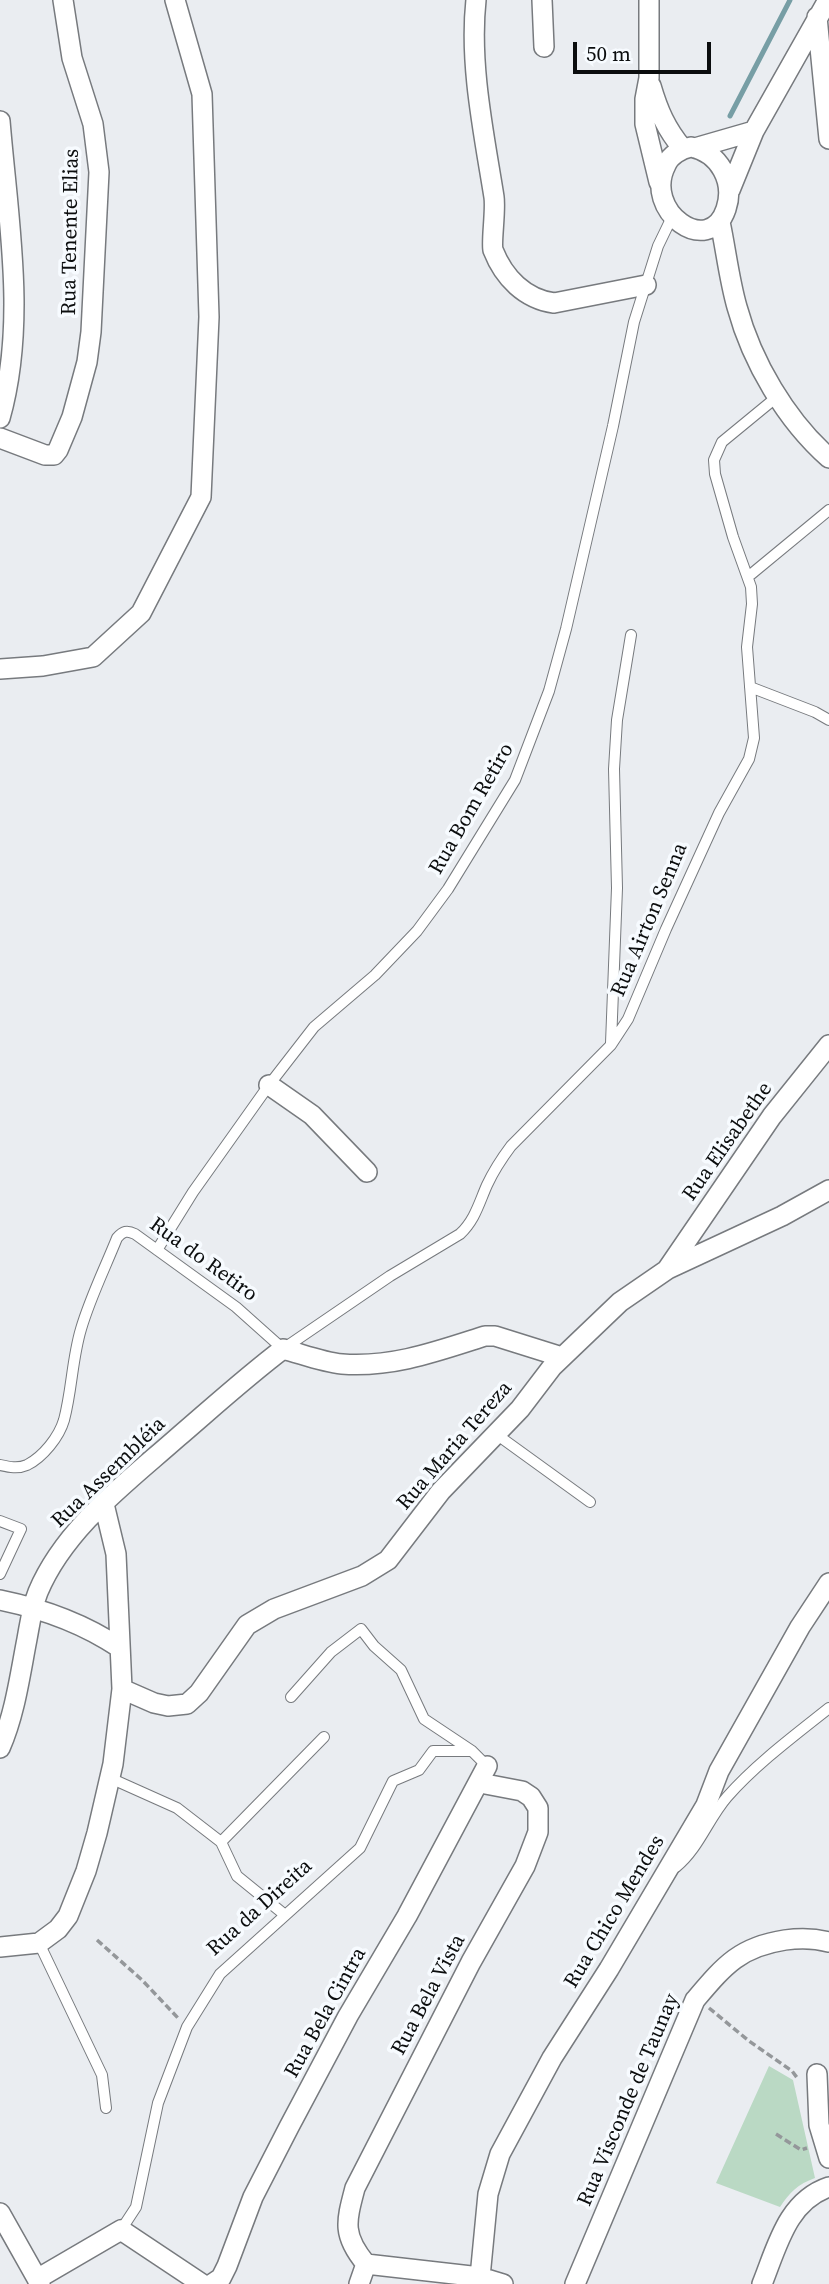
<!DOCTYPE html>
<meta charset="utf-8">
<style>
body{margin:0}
#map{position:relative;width:829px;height:2284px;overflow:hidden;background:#eaedf1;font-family:"Source Serif 4",serif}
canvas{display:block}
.scale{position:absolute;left:573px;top:42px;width:138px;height:32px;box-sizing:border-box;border:4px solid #0b0d0e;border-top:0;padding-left:9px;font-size:21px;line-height:24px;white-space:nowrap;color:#0b0d0e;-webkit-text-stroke:5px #f7fbff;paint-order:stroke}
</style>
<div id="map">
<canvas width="829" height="2284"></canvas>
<div class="scale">50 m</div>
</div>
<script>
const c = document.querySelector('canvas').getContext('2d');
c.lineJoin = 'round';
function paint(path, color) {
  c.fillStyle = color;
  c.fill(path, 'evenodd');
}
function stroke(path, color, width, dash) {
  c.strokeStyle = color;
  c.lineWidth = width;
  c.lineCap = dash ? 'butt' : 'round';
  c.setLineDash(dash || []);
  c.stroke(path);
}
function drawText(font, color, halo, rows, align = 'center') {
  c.font = font + ' "Source Serif 4",serif';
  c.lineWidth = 7;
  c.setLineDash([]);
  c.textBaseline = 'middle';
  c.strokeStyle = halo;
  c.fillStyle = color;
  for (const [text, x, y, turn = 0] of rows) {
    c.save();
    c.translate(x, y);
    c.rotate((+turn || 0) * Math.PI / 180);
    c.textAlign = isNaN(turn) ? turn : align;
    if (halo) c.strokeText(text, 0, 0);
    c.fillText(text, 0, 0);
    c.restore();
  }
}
paint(new Path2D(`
 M769 2066 793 2080 815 2178C798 2184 789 2193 780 2207L716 2183Z`), '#bad9c4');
stroke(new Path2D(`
 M730 116 790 0`), '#779ea5', 5);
const service = new Path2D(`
 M749 576 829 510
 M750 687 815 712 829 720
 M611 1043 617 888 614 769 617 720 631 635
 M157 1250 193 1192 269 1085 314 1027 375 975 417 931 448 889 515 780 549 691 566 629 613 426 634 322 658 246 672 217
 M496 1434 590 1502
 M0 1465C9 1467 18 1469 27 1465 43 1457 59 1437 64 1420 72 1390 72 1359 81 1329 90 1298 105 1268 117 1238 123 1231 127 1230 135 1234L236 1307 283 1349 390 1276 460 1234C475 1220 479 1203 487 1185 494 1170 502 1158 511 1146L611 1045 628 1019 666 929 719 813 749 759 754 738 747 647 752 604 751 587 733 537 715 474 714 460 722 442 778 396
 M0 1521 21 1529 0 1574
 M291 1697 331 1652 361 1629 374 1646 401 1670 424 1719 472 1751 487 1766
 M110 1778 177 1808 221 1842 237 1876 285 1915
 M221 1842 324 1737
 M676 1867C699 1848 708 1819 727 1797 756 1764 795 1735 829 1708
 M39 1943 102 2075 106 2108
 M121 2230 136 2207 158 2103 187 2027 220 1974 360 1848 393 1781 419 1770 433 1751H472`);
const minor = new Path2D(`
 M476 0C469 64 484 134 494 197 496 210 491 242 493 250 504 278 525 299 554 303L646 285
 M542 0 544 47
 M649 0V78L645 99V124L659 182
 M817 17 829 139
 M651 86C658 110 666 129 683 149
 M0 121C8 219 27 322 0 418
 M691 147C720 153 735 182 726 209 709 259 642 211 666 165 670 155 681 149 691 147Z
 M695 148 754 131
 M730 190 754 131 828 0
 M720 222C726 250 729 279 737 307 752 362 786 420 829 458
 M0 438 45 455H54L58 450 72 417 87 362 91 332 99 172 93 124 72 58 63 0
 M0 669 43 666 93 657 141 613 201 497 209 317 202 94 175 0
 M269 1085 312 1115 367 1172
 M668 1268 772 1116 829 1045
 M0 1600C44 1609 83 1623 120 1648
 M122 1689 154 1703 168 1706 187 1704 199 1693 247 1625 274 1609 362 1576 388 1560 441 1491 520 1409 552 1367 620 1302 668 1269 782 1216 829 1190
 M0 1748C15 1714 20 1675 27 1639 30 1623 32 1607 38 1592 65 1528 126 1483 177 1438 212 1408 246 1377 283 1349 302 1354 322 1362 342 1364 392 1368 438 1351 485 1336H495L562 1357
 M0 1947 39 1943 58 1929 68 1916 86 1871 97 1833 113 1764 122 1689 116 1554 104 1504
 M817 2074 819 2125 829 2158
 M0 2213 40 2284
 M366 2264C342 2235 346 2222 355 2188L471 1962 525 1866 538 1832V1808L531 1797 522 1791 480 1783
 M366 2264 480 2277 503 2284
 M480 2277 488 2194 500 2154 552 2058 609 1969 706 1805 719 1771 800 1627 829 1583
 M37 2279 121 2230 202 2284
 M212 2284 221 2278 227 2266 253 2197 289 2127 348 2016 407 1916 487 1766
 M359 2284 366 2264
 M575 2284 695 2000C724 1966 739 1947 785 1940 800 1938 814 1938 829 1942
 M762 2284C777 2247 787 2201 829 2187`);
stroke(service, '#777a7e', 12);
stroke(minor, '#777a7e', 22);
stroke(new Path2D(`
 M97 1940 142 1980 178 2018
 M709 2008 749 2041 792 2071 798 2079
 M776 2134 801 2150 807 2148`), '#94979a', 3.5, [7, 3.5]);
stroke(service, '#fff', 10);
stroke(minor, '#fff', 19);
drawText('21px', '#0b0d0e', '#f7fbff', [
 ["Rua Tenente Elias",71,232,-89],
 ["Rua Bom Retiro",472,809,-60],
 ["Rua Airton Senna",650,920,-67],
 ["Rua Elisabethe",728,1142,-55],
 ["Rua do Retiro",203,1260,36],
 ["Rua Maria Tereza",455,1446,-49],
 ["Rua Assembléia",109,1473,-44],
 ["Rua da Direita",260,1908,-42],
 ["Rua Chico Mendes",615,1912,-59],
 ["Rua Bela Vista",429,1995,-62],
 ["Rua Bela Cintra",326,2013,-61],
 ["Rua Visconde de Taunay",629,2100,-67]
]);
</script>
